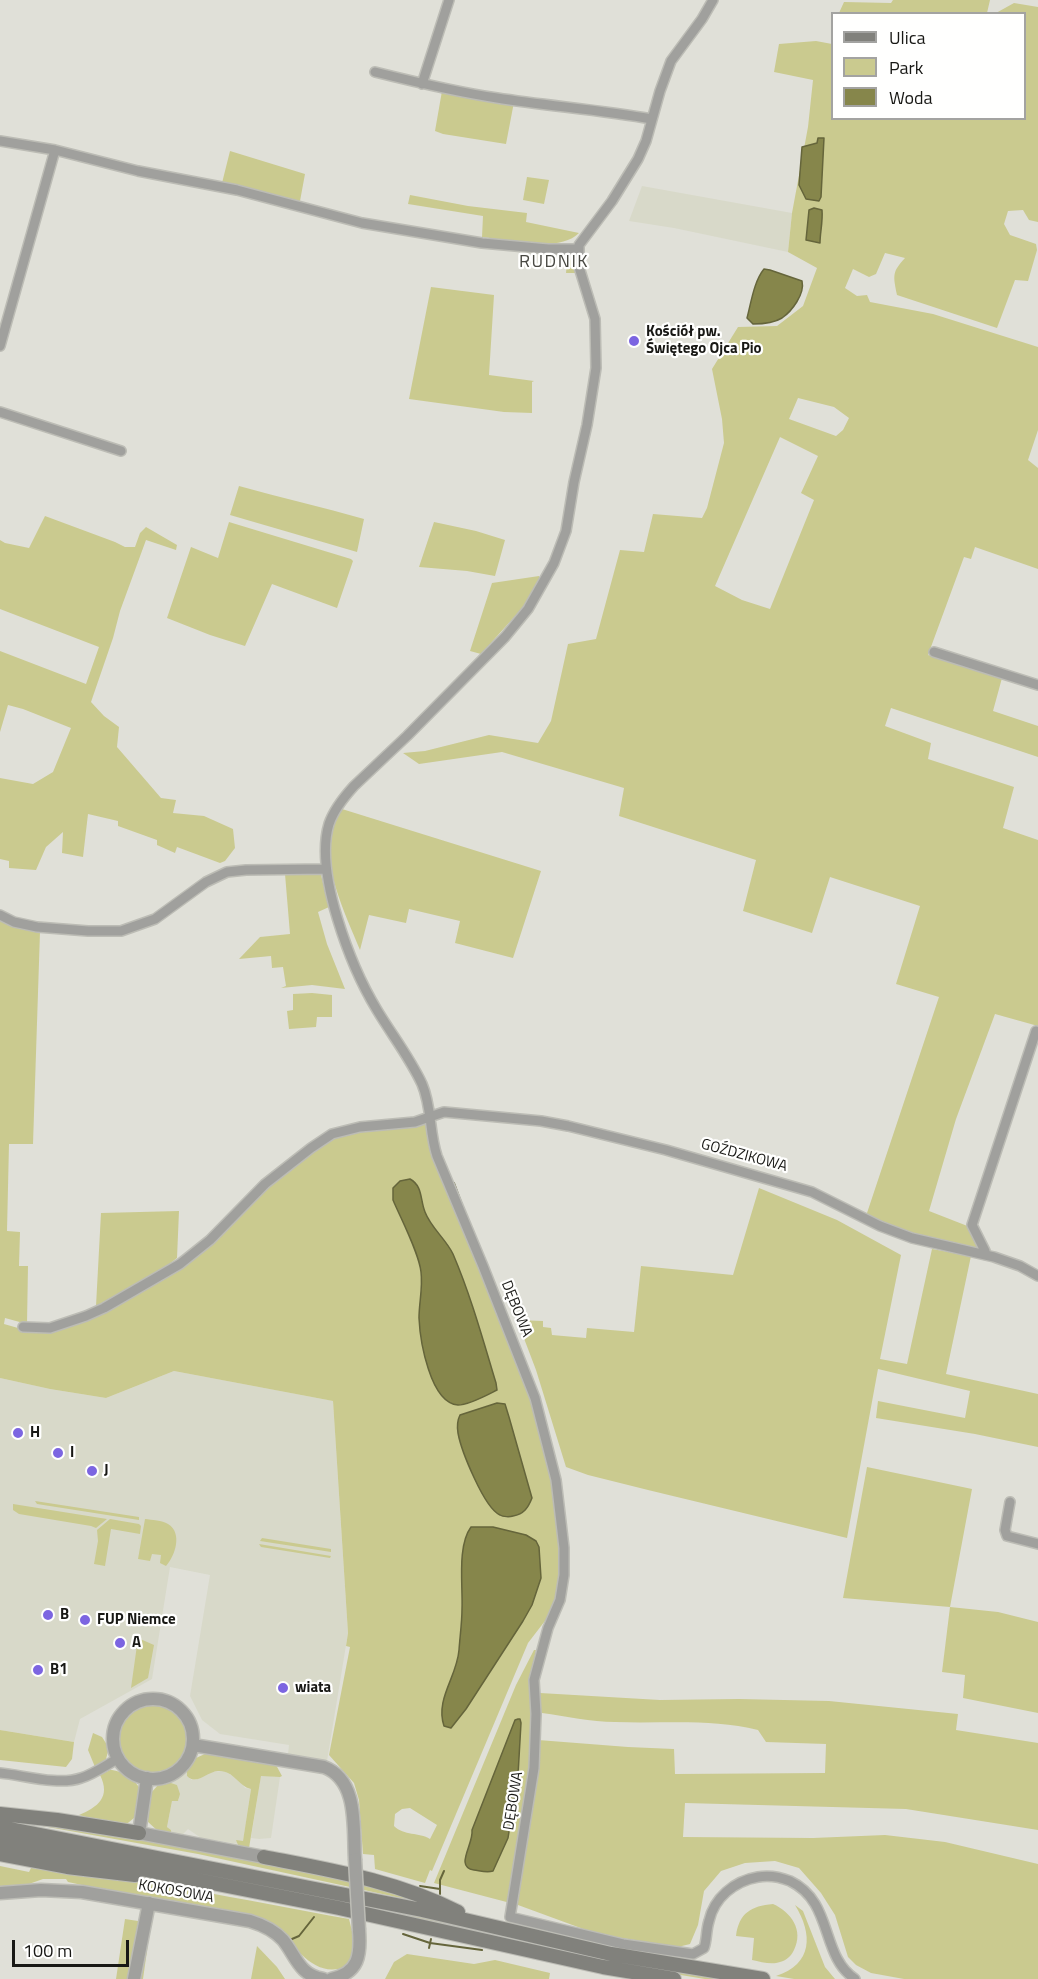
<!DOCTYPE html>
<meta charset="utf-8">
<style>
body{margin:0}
#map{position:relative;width:1038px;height:1979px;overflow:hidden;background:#e0e0d8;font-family:"Titillium Web",sans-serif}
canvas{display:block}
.legend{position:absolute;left:831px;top:12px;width:195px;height:108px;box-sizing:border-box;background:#fffffe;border:2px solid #a3a3a1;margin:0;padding:8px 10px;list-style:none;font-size:18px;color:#181815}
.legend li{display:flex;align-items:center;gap:12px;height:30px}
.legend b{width:30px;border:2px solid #a3a3a1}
.scale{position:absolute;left:12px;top:1940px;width:117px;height:27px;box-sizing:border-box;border:3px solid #181815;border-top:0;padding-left:8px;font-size:18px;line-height:21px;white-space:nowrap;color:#181815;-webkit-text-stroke:4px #fffffe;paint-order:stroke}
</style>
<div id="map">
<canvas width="1038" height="1979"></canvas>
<ul class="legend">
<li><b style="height:8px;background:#81817c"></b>Ulica</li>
<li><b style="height:16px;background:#caca8f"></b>Park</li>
<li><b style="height:16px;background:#86864b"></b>Woda</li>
</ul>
<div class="scale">100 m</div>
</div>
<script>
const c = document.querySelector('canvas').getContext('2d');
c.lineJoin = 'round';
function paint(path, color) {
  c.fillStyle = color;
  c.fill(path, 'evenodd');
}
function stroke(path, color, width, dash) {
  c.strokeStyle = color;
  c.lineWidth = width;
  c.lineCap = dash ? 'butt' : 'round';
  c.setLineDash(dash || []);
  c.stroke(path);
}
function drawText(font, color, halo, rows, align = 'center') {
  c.font = font + ' "Titillium Web",sans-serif';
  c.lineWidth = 4.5;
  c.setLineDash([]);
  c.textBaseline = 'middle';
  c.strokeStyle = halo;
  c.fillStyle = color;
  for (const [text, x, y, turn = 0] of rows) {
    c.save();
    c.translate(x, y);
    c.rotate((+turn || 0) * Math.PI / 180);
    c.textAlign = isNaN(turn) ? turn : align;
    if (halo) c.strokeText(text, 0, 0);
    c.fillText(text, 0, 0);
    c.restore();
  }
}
paint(new Path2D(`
 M642 186 792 213 788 252 674 228 629 221Z
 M174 1371 333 1401 348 1633 327 1761 288 1755 289 1745 220 1734 202 1720 190 1696 210 1575 170 1567 152 1679 80 1719 74 1742 0 1730V1378L50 1389 106 1398Z
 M187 1770V1776L192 1780H196L210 1772 224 1771 237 1778 245 1788 251 1789 243 1842 237 1843 238 1844 201 1838 188 1829 181 1836 171 1833V1830L167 1827 172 1801 179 1800 177 1785 168 1782Z
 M261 1775 280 1777 271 1838 259 1839 251 1838Z`), '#d8d9c9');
paint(new Path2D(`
 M893 0H990L987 13H839L844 2 891 3Z
 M1014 3 1038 7V222L1029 220 1023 210 1008 211 1004 224 1010 235 1036 244 1037 250 1028 281 1015 280 997 328 897 295C893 275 892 272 905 258L885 253 876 274 869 277 853 269 845 288 857 296 867 295 870 302 933 314 1038 347V430L1028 460 1038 468V569L975 547 971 559 964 557 928 655 1002 678 993 711 1038 726V757L891 708 885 726 931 743 928 759 1014 787 1003 828 1038 840V1026L995 1014 956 1119 929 1211 970 1227 980 1250 924 1239 866 1216 939 997 896 984 920 906 830 877 812 933 743 911 756 860 619 816 624 788 502 752 419 764 403 753 425 751 489 735 538 743 551 721 568 644 596 639 620 550 644 552 653 514 702 518 707 508 724 443 722 419 712 369 738 327 777 326 803 306 817 268 788 252 792 213 808 127 813 80 774 72 779 44 816 41 832 44V118H1024V14L996 13ZM798 398 834 407 849 418 843 430 836 436 789 419ZM780 437 818 456 801 493 814 500 770 609 742 600 715 586Z
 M442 91 514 102 506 144 443 134 435 131Z
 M230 151 305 174 300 201 222 183Z
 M527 177 549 180 544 204 523 200Z
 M410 195 468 206 527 213 526 222 579 233C560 253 507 240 482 237L483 216 408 204Z
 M560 253 571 260 577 273H566L567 262 557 256Z
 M431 287 494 295 489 375 534 381 532 382V413L504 412 409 399Z
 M239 486C281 498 323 507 364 519L357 552 230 515Z
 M45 516 115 542 125 547H135L140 533 146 527 177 545 176 550 146 540 120 611 113 638 91 702 104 716 119 727 117 747 161 798 176 800 173 813 204 816 233 829 235 848 225 861 220 863 177 847 175 853 157 845V840L118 826V821L88 814 83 857 62 853 63 832 46 847 36 870 9 868V861L0 859V778L33 784 53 772 71 728 23 709 8 705 0 732V651L86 684 99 647 0 609V540L5 543 29 548Z
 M229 522 351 559 353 561 337 608 272 584 245 646 210 635 167 618 191 547 218 558Z
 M434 522 476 531 505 540 495 576 467 571 419 567Z
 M539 576 540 579 524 606 481 654 470 651 492 583Z
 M342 809 541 871 513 958 455 943 460 921 409 909 406 923 369 915 360 950C346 915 319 862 333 825 335 819 340 814 342 809Z
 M299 873 321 875 329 907 318 912 327 944 345 989 312 985 281 988 286 986 283 967 272 968 271 956 239 959 260 937 290 934 285 874Z
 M0 919 40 932 33 1144H9L7 1231 20 1232 19 1266H28L27 1324 5 1318 4 1324 32 1332 56 1330 86 1316 180 1264 265 1184 347 1129 428 1123 555 1460 561 1577 558 1599 548 1617 528 1643 432 1871 430 1870 425 1883 375 1869 374 1855 363 1854 359 1800 354 1783 329 1755 350 1647 346 1646 348 1633 333 1401 174 1371 106 1398 50 1389 0 1378ZM410 1808 437 1825 430 1839C419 1832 404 1836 394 1826L395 1814 402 1809Z
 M312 993 332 995V1017H317L316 1027 289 1029 287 1011 293 1010V994Z
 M759 1188 837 1220 901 1255 880 1359 907 1364 932 1249 971 1256 946 1374 1038 1394V1447L975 1434 876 1418 878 1401 965 1418 970 1391 878 1369 847 1538 648 1490 588 1475 566 1467 536 1370 517 1320 543 1321V1327L551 1328 552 1335 586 1338 587 1328 634 1332 641 1266 733 1275Z
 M179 1211 177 1258 156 1274 96 1306 101 1213Z
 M867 1467 972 1489 950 1607 998 1612 1038 1622V1713L963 1698 965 1675 942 1672 950 1607 843 1598Z
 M35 1501 139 1517V1520L37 1504Z
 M13 1504 107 1519 96 1528 91 1526 19 1514 13 1510Z
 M110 1519 139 1524 141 1526 140 1534 111 1529 105 1566 94 1564 98 1541 97 1530Z
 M145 1519C152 1520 162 1520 168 1524 183 1533 175 1556 166 1566L160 1563 161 1555 152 1554 150 1561 138 1559Z
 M262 1538 331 1549V1552L260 1541Z
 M259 1544 331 1556 330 1558 261 1547Z
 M138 1638 154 1645 148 1678 131 1688Z
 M534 1650H536L530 1679 540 1693 660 1700 739 1699 829 1701 958 1714 956 1730 1038 1743V1830L906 1809 685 1803 683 1837 813 1838 885 1835 945 1842 1038 1864V1979H904L871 1973 856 1965 848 1957 835 1915 821 1893 799 1868 775 1861 745 1863 721 1871 704 1891 698 1925 690 1944 678 1947 597 1934 518 1905 434 1883 516 1685ZM542 1713C566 1716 591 1722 615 1722 663 1724 711 1718 758 1730L766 1742 826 1744 825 1773 675 1774 674 1749 628 1747 538 1740Z
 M119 1739a34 34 0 1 1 68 0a34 34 0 1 1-68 0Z
 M0 1730 74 1742 72 1759 66 1767 0 1760Z
 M93 1733 102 1737 109 1748 106 1759 95 1767 88 1750Z
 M207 1753 276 1765 282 1776 280 1777 261 1776 249 1848 238 1845 236 1840 243 1841 251 1789C238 1786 234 1770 218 1771 206 1772 197 1786 187 1776V1770L196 1758Z
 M110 1770C121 1770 137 1780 140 1790L134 1818 123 1827 79 1815C98 1807 111 1797 100 1775Z
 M168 1782 177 1785 180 1794 178 1801H172L167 1827 171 1830V1833H160L147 1821 150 1794 159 1784Z
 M9 1820 42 1823 201 1849 387 1888 433 1905 198 1854Z
 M0 1832 733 1979H705L620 1965 422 1919 0 1836Z
 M0 1866 29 1872 31 1868C138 1877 243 1900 349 1919 353 1935 359 1955 345 1967 314 1979 294 1945 277 1928 271 1922 260 1919 252 1915L82 1885 68 1882 66 1879H43L29 1884 0 1887Z
 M773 1904C791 1912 804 1930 794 1950 791 1956 787 1960 780 1962 772 1965 761 1962 752 1960L754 1938 736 1936C739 1913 751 1906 773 1904Z
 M795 1905 803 1911 825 1967 835 1979H794L776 1976C813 1964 813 1934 795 1905Z
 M125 1919 151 1923 143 1979H116Z
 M257 1946 277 1967 285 1979H251Z
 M407 1954 474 1964 495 1960 550 1973 549 1979H385L394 1962Z`), '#caca8f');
const water = new Path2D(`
 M818 138H824L821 197 819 201 806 199 799 185 802 147 817 143Z
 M814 208 822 210C823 222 820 232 820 243L806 240 809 210Z
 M764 269 770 270 802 281C805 294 792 311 782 318 774 323 762 324 753 324L747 318C751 303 754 281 764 269Z
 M410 1179C423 1186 420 1200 425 1212 431 1228 446 1239 453 1254 471 1296 483 1340 496 1383L497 1390C487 1395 469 1405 458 1405 430 1403 420 1340 419 1318 419 1303 423 1288 421 1272 419 1253 401 1219 393 1200V1188L400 1181Z
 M497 1403 505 1404 509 1417 532 1498C528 1508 524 1514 513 1516 510 1517 503 1517 500 1515 484 1508 461 1450 458 1433 457 1427 457 1421 460 1415Z
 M471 1527H493L526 1535 536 1541 539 1547 541 1578 532 1605 523 1621 466 1709 451 1728 444 1726C435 1699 457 1677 459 1650 460 1636 462 1622 462 1609 463 1585 457 1546 471 1527Z
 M518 1719H520L521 1723 518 1775 508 1838 493 1871C487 1873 481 1871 474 1870 454 1867 474 1844 472 1830L515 1720Z`);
paint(water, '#86864b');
stroke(water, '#65653b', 1.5);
stroke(new Path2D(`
 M454 1183 464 1210
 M420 1886 440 1889
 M440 1894V1880L444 1871
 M403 1934 430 1943 482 1950
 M292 1939 299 1936 314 1917
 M429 1948 431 1939`), '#65653b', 2);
const minor = new Path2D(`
 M713 0 702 19 671 61 660 91 646 141 638 159 612 201 579 245V267L595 319 596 368 587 425 574 482 566 531 554 563 528 609 505 637 407 736 354 786C344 797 334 809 329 824 314 873 351 967 377 1010 392 1035 410 1058 422 1084 432 1107 429 1132 437 1156L483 1266 535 1398 556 1480 564 1548V1575L560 1600 548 1628 534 1680 536 1714 534 1768 510 1917 623 1944 693 1954 704 1948C707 1940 706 1930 709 1921 714 1898 734 1881 758 1877 769 1875 780 1877 790 1881 834 1902 820 1956 855 1979
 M375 72C415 82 456 92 497 98 549 106 601 110 652 119
 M422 84 449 0
 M0 141 55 150 138 171 237 190 362 223 482 243 548 249H578
 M0 346 55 150
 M0 412 121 451
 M934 652 1038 685
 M0 915 14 922 37 927 88 931H121L155 919 206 882 227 872 246 870 326 869
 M985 1255V1251L972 1225 1036 1031
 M23 1327 50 1328 86 1316 104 1308 180 1264 210 1240 265 1184 311 1148 332 1134 360 1127 415 1122 444 1112 541 1121 568 1126 666 1150 812 1192 880 1226 912 1238 994 1257 1020 1266 1038 1276
 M1010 1502 1005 1530 1007 1536 1038 1544
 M0 1773C23 1775 58 1786 81 1778 94 1774 106 1765 119 1758`);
const tertiary = new Path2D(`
 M113 1739a40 40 0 1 1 80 0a40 40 0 1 1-80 0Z
 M193 1745 324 1767C359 1780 353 1829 355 1859
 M147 1778 139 1833 264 1857
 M0 1893 41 1890 82 1892 250 1921C263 1925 274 1930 283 1940 296 1956 299 1975 323 1979
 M134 1979 149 1903
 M331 1979C359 1973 361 1955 359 1930`);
const secondary = new Path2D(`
 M0 1814 57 1820 139 1833
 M0 1827 422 1910 611 1954 763 1979
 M0 1841 339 1908 603 1967 674 1979
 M0 1854 67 1867 135 1875
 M264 1857C330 1870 397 1881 458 1912`);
stroke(minor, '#bcbcb5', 12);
stroke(tertiary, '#bcbcb5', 15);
stroke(secondary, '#bcbcb5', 16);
stroke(minor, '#a0a09d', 9);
stroke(tertiary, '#a0a09d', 12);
stroke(secondary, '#81817c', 14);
const tertiaryBridge = new Path2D(`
 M355 1859 359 1930`);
stroke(tertiaryBridge, '#bcbcb5', 15, []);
stroke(tertiaryBridge, '#a0a09d', 12);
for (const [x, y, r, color] of [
 [634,341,6,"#7c65e1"],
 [18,1433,6,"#7c65e1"],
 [58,1453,6,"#7c65e1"],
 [92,1471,6,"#7c65e1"],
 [48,1615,6,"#7c65e1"],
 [85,1620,6,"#7c65e1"],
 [120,1643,6,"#7c65e1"],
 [38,1670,6,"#7c65e1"],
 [283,1688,6,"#7c65e1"]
]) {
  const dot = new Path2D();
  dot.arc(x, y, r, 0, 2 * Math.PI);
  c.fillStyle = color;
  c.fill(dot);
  stroke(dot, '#fffffe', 2);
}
drawText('bold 15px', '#181815', '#fffffe', [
 ["Kościół pw.",646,332],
 ["Świętego Ojca Pio",646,349],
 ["H",30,1433],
 ["I",70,1453],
 ["J",104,1471],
 ["B",60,1615],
 ["FUP Niemce",97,1620],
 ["A",132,1643],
 ["B1",50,1670],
 ["wiata",295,1688]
], 'left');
drawText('15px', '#181815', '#fffffe', [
 ["GOŹDZIKOWA",744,1156,15],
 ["DĘBOWA",516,1309,68],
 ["DĘBOWA",514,1801,-81],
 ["KOKOSOWA",176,1892,10]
]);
c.letterSpacing = '1.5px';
drawText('18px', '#484842', '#fffffe', [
 ["RUDNIK",554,263]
]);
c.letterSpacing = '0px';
</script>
